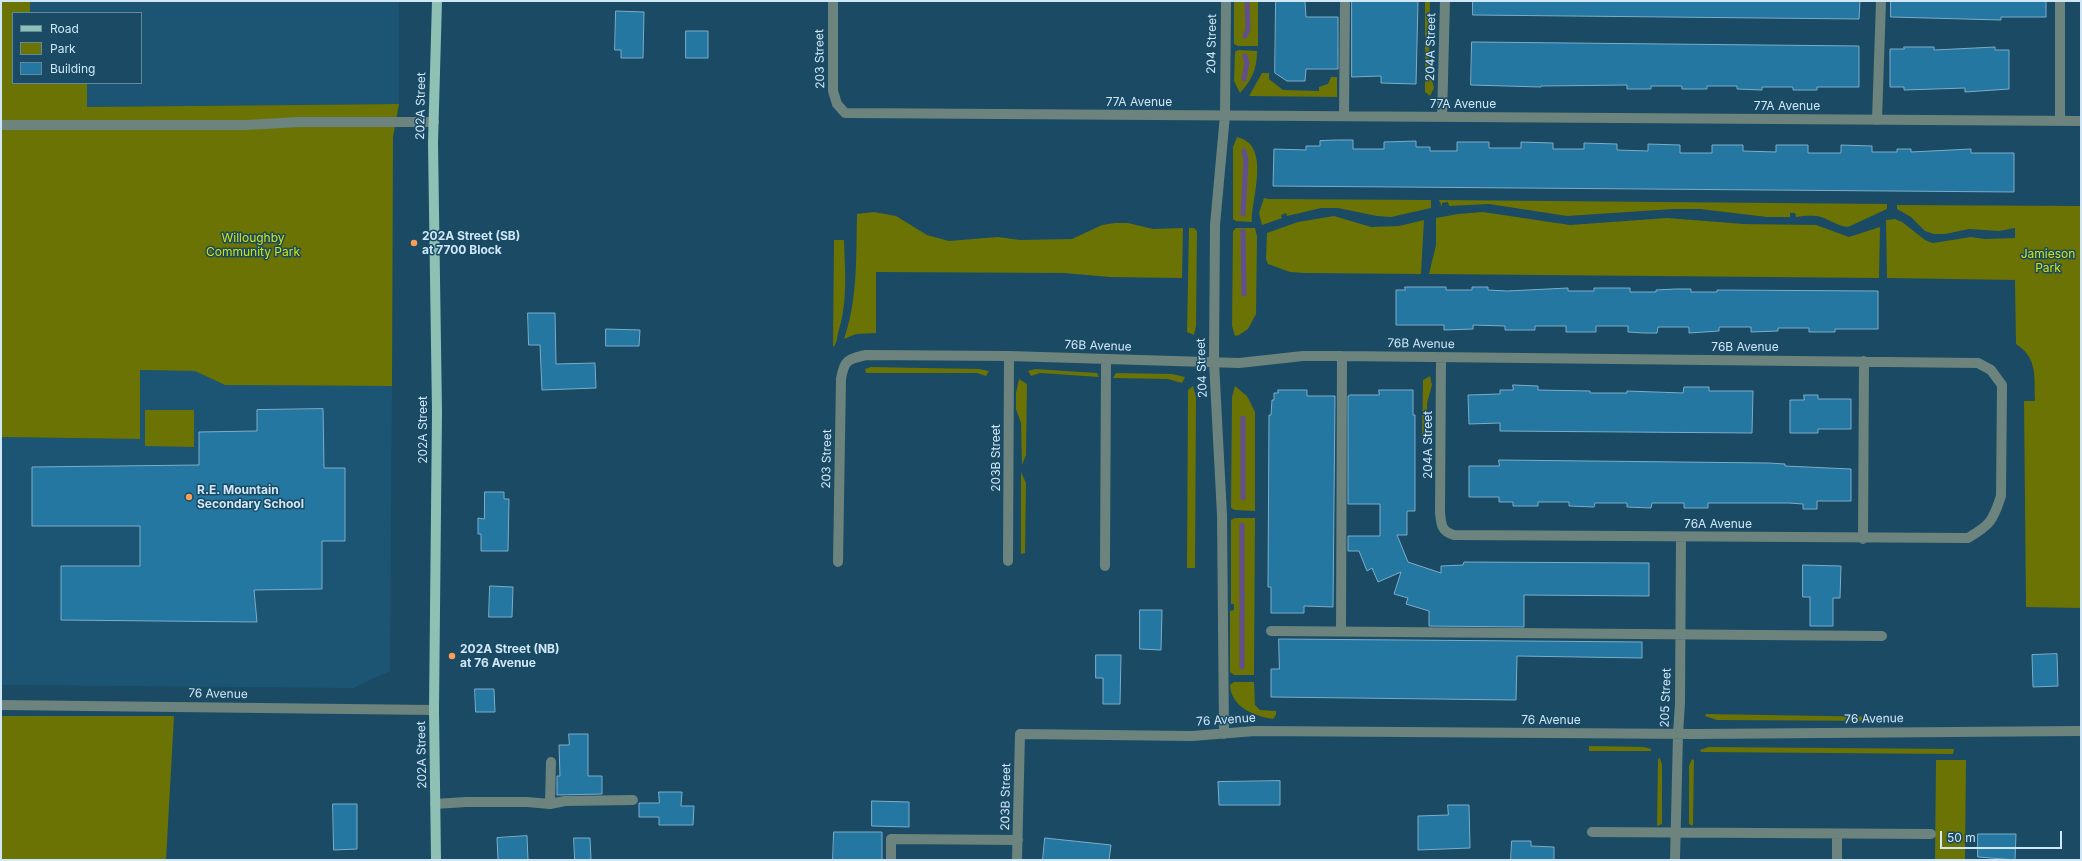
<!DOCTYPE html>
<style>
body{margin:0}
#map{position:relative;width:2082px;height:861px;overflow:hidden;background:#1a4a64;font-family:Inter,sans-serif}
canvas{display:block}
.frame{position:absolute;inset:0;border:2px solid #cfe7f7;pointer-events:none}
.legend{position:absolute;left:12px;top:12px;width:130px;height:72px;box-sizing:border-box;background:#1a4a64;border:1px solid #62899f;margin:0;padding:5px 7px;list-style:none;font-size:12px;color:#cfe7f7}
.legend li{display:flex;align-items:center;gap:8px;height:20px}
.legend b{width:20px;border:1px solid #62899f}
.scale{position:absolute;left:1940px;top:831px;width:122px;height:18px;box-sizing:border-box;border:2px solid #cfe7f7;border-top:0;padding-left:5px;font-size:12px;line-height:14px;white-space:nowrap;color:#cfe7f7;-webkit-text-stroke:3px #1a4a64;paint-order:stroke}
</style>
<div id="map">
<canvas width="2082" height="861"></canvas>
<div class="frame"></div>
<ul class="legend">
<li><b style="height:5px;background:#8ec1b3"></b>Road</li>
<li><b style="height:11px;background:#6a7304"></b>Park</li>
<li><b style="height:11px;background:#2377a0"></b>Building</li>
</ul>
<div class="scale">50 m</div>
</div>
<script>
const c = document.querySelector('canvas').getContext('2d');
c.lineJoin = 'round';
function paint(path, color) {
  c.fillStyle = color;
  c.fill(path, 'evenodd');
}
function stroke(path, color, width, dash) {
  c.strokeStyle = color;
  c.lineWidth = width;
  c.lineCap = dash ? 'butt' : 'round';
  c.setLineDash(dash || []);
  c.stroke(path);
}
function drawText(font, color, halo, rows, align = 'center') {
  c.font = font + ' Inter,sans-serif';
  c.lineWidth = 3;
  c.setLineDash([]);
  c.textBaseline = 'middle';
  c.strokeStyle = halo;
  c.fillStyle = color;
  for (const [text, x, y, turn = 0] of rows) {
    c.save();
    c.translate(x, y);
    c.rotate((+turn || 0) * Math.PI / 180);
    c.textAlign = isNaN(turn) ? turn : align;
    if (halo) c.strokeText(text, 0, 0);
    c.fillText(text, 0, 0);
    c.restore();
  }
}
paint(new Path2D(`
 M30 1H399V104L87 107V83H141V13H30Z
 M140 370 196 371 225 385 392 386 390 671 353 688 1 685V437L140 439Z`), '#1b5573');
paint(new Path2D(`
 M1 1H30V13H13V83H87V107L399 104 393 137 392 386 225 385 195 371 140 370V439L1 437Z
 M1234 1H1258V46H1238L1234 44Z
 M1425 1H1430L1429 69 1434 88 1430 96 1425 92Z
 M1238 50 1257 51C1257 69 1252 80 1240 93L1234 81 1235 52Z
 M1262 73H1269V79L1283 90 1319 91V87L1328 84 1331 77H1337V97L1249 96Z
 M1237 137C1272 145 1251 199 1252 222L1236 221 1233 219V147Z
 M1264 198 1268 199 1431 200V208L1391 217 1377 216 1338 208H1321L1287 216 1286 213 1281 215 1282 218 1262 225 1259 213Z
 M1439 200 1887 204V209L1848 227C1838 226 1830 220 1821 217 1813 215 1804 216 1796 217L1795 213H1790V217H1767L1700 209H1673L1567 216 1489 204 1449 206 1448 202 1442 203V207Z
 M1897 205 2081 206V608L2026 607 2024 401H2035C2034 377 2038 358 2016 344L2015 280 1887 278 1886 220 1895 219 1902 222 1925 240 1933 243 1971 237 1985 239 2015 238V228L1999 231 1969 229 1945 234H1934L1925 231 1911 217 1897 209Z
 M874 212 896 216 927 235 949 241 998 237 1020 240 1072 239 1102 225 1115 223H1128L1153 229 1183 228 1182 278 1110 277 1064 273 876 272V333L856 334 844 339C858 299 856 256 857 214Z
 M1483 212 1570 225 1667 218 1744 224 1816 225 1849 237 1880 227 1879 278 1429 274 1436 245V218L1458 214Z
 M1334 216 1371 227 1399 226 1424 220 1421 274 1304 273 1290 272 1268 264 1266 259 1267 233 1298 222Z
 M1189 228H1194L1197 231 1196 326 1194 335 1187 332Z
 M1236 228H1255L1257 236 1256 314 1248 329 1239 335 1235 336 1232 326 1233 231Z
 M834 240H844C845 272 848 303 838 333 837 338 837 344 833 347Z
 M871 367 979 369 989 371 986 376 977 373H866L865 369Z
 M1035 369 1097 373 1099 377 1040 373 1031 376 1028 371Z
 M1116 373 1172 374 1185 377 1182 383 1168 379 1113 378Z
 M1430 376 1432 385 1427 403V439H1422L1423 380Z
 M1019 379 1027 384 1026 455 1022 465 1021 423 1016 409V393Z
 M1193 386 1196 397 1195 568H1187L1188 390Z
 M1235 386 1247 396 1255 412V511L1235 510 1231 508 1232 397Z
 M145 410H194V447L145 446Z
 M1021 472 1026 483 1025 553 1021 554Z
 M1235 518H1255L1254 675H1234L1230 672V611L1234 610V604H1231V520Z
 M1234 682H1254L1255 705 1260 710 1276 711V715L1273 719C1254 716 1231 707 1230 685Z
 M1706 714 1887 717 1889 721 1717 720 1705 716Z
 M1 716H174L166 860H1Z
 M1589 746 1644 747 1651 749V751H1589Z
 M1709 747 1954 749 1953 754 1701 752 1700 750Z
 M1660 758 1662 765V824L1657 826 1658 759Z
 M1692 759 1694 760 1693 826 1689 824V766Z
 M1936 760H1966L1965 860H1935Z`), '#6a7304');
stroke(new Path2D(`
 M1245 36 1248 29 1247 1
 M1244 79 1247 63 1245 56
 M1243 214 1246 160 1244 151
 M1243 231 1244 294
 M1243 498V418
 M1242 667V525`), '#614f8f', 5);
const building = new Path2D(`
 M1276 1H1305L1306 17H1338V69H1306L1305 81H1287L1275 73Z
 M1352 1H1418L1416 84 1381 83V76L1352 77Z
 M1473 1H1860L1859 19 1473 15Z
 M1891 1H2046V17H2001V20L1891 17Z
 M616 11 644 12 643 58H621V50H615Z
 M686 31H708V58H686Z
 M1472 42 1859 46V87H1817V90H1793V87H1762V90L1737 89V86H1707V89H1682V86H1651V89H1627V85L1541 86V87L1471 85Z
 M1904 47H1934V50L1995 47V50H2009V89L1965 92V88L1904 90V87H1890V49H1904Z
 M1337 140H1353V149H1384V142L1416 141V147H1430V151H1457V142H1489V148H1521V142L1553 143V149H1584V143L1617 144V150L1648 151V144L1680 145V153H1712V145H1743V151L1776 152V145H1808V153H1841V145L1872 146V152H1897V149H1911V152L1971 149V153H2014V192L1273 186 1274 149 1306 150V146H1320V141Z
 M1405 287H1446V290H1472V287H1488V290L1507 291 1568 288V291H1594V288H1630V292H1656V290L1675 289H1691V292H1717V290L1878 291V329H1835V332H1809V328H1778V331L1751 332V327H1719V331L1689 333V327H1658L1657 333H1644L1628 332V326H1596V332H1566V326H1535V330H1505V326L1473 325V329L1444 330V325H1396V290H1405Z
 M528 313H555L556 364 595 363 596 388 542 390 540 345H529Z
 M606 329 640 330 639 346H606Z
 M1513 385 1538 386V390L1590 391V393H1627V391L1683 393 1684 387H1709V391H1753L1752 433 1500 431V423L1469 424 1468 395 1500 394V390H1513Z
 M1278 390H1307V396H1335L1333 607 1304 606V613H1271V587H1268L1269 415H1271L1272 400H1274V393H1278Z
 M1379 390H1413V415H1415V511H1407V535H1397L1408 562 1441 573V566L1463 565 1464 562 1649 563V596L1524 595V627L1429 626V611L1406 604 1408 598 1394 594 1401 572 1378 582 1372 568 1367 571 1359 551H1348V536H1380V504H1348V396L1350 395H1379Z
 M1804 395H1818V399H1851V429H1818V433H1790V400H1804Z
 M323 409 324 468H345V541H322V589L254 590 257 622 61 620V566H140V526H32V467L199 465V432L257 431V410Z
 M1499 460 1769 463 1785 464V466L1851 469V501H1817V509H1803V504L1789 503H1708V508H1684V503H1652L1651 508 1627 507V503H1595L1594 507 1569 506V502H1538V506H1513V502H1499V497H1469V466H1499Z
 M485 492H504V499H509L508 551H481V534H478V518L484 519Z
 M1803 565 1841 566 1840 598H1833V626H1810V597H1803Z
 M490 586 513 587 512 617H489Z
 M1140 610H1162L1161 650 1140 649Z
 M1279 639 1642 642V658L1517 656 1516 700 1271 697V669H1279Z
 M2057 654 2058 686 2033 687 2032 655Z
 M1096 655H1121L1120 704H1103V678H1096Z
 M475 689H494L495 712H476Z
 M569 734H588V776H602V794L557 795V776H560L559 745H569Z
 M1280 781V805H1219L1218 782Z
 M659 792H682L681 806H694L693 825H659V817H639V803H659Z
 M872 801 909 802V827L872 826Z
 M333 804H357V849L334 850Z
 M1448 805H1469L1470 848 1418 850V816L1448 815Z
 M834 832H882V860H833Z
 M1978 834H2016L2015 860 1978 857Z
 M527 836 528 860H498L497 838Z
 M574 838H590L591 860H575Z
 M1045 838 1111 845 1109 860H1043Z
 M1512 841H1531V846L1554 847V860H1511Z`);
paint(building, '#2377a0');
stroke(building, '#7cadca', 1);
stroke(new Path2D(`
 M833 1V91L837 104 845 113 2081 121
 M1344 116 1345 1
 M1442 117 1445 1
 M1877 120 1881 1
 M2060 121V1
 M1 125H246L299 122H434
 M1863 539 1864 361
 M1008 561 1009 356
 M838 562 841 379C844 360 848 359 866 355L1009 356 1239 363 1303 356H1342L1978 363 1991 370 2002 385 2001 496C1993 521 1990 525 1968 538L1454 535C1441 531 1441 524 1440 512L1441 358
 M1105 566 1106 360
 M1271 631 1882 636
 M1341 631 1342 356
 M1 705 434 710
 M1224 734 1222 515 1214 362 1215 225 1225 115 1226 1
 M435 804 466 802H527L550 804 565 801 633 800
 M550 804 551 762
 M1592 832 1931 834
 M891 860V839L1018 840
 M1017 860 1020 734 1192 736 1255 731 1696 734 2081 731
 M1675 860 1678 734 1680 703 1681 537
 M1837 860V834`), '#6c847d', 10);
stroke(new Path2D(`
 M436 860 434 710 437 412 433 143 437 1`), '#8ec1b3', 10);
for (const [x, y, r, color] of [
 [414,243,4,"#fd9d55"],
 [189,497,4,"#fd9d55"],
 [452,656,4,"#fd9d55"]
]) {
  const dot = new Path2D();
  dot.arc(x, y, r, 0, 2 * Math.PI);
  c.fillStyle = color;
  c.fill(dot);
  stroke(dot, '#1a4a64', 1.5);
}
drawText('12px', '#cfe7f7', '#1a4a64', [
 ["204 Street",1212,44,-89],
 ["204A Street",1431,47,-89],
 ["203 Street",820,59,-91],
 ["77A Avenue",1139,102],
 ["77A Avenue",1463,104],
 ["202A Street",421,106,-89],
 ["77A Avenue",1787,106],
 ["76B Avenue",1421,344,1],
 ["76B Avenue",1098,346,2],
 ["76B Avenue",1745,347],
 ["204 Street",1202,368,-92],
 ["202A Street",423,430,-90],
 ["204A Street",1428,445,-90],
 ["203B Street",996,458,-90],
 ["203 Street",827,459,-89],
 ["76A Avenue",1718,524],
 ["76 Avenue",218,694,1],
 ["205 Street",1666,698,-88],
 ["76 Avenue",1874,719,-1],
 ["76 Avenue",1226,720,-4],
 ["76 Avenue",1551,720],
 ["202A Street",422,755,-91],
 ["203B Street",1006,797,-89]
]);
drawText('bold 12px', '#cfe7f7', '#1a4a64', [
 ["202A Street (SB)",422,236],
 ["at 7700 Block",422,250],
 ["R.E. Mountain",197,490],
 ["Secondary School",197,504],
 ["202A Street (NB)",460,649],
 ["at 76 Avenue",460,663]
], 'left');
drawText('12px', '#d3e40c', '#1a4a64', [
 ["Willoughby",253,238],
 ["Community Park",253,252],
 ["Jamieson",2048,254],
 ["Park",2048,268]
]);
</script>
